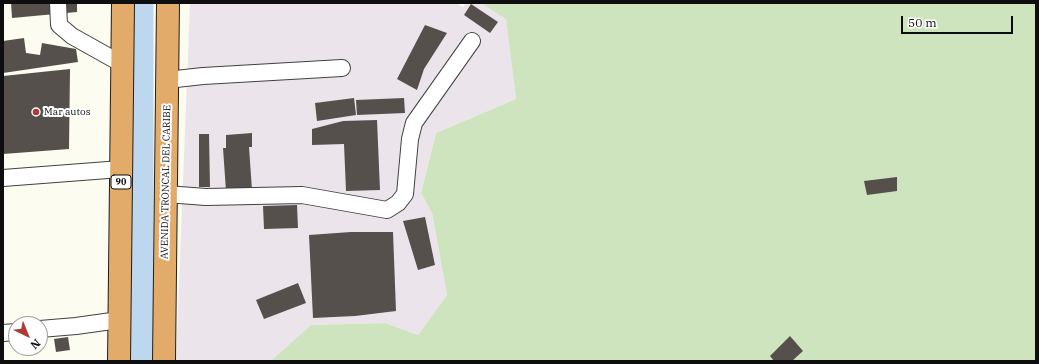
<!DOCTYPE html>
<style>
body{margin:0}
#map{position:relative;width:1039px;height:364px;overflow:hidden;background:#fdfcf1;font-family:"IBM Plex Serif",serif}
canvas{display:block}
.frame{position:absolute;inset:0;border:4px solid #0e0e0e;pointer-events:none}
.north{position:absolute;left:8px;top:316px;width:40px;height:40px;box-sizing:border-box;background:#fff;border:1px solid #9f9f9f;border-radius:50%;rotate:137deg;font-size:11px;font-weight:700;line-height:16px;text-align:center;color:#0e0e0e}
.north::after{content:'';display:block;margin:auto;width:14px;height:18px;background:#ad3c37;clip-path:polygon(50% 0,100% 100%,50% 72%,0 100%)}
.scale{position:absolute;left:901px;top:16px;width:112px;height:18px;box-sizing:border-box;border:2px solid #0e0e0e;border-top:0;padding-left:5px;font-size:12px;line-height:14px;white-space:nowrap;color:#0e0e0e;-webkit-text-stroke:3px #fff;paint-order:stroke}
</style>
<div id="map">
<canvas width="1039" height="364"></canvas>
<div class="frame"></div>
<div class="north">N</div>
<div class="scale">50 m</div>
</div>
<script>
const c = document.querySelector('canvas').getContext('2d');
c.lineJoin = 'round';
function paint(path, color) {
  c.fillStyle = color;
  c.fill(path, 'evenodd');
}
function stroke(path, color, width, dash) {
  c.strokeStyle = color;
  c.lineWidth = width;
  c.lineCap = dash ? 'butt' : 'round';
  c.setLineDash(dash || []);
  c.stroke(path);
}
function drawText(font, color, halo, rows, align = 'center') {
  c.font = font + ' "IBM Plex Serif",serif';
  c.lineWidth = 4;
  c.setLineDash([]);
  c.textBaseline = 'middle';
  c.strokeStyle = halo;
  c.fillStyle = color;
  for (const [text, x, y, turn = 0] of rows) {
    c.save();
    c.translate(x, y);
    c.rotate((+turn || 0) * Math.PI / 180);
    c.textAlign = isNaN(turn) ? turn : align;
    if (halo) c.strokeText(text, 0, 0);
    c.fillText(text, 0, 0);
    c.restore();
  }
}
paint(new Path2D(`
 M190 3H456L463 7 466 3H481L506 18 516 99 436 133 421 193 432 213 447 295 418 335 385 323 311 325 272 361H176Z`), '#ebe4eb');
paint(new Path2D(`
 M481 3H1036V361H268L272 360 311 325 385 323 418 335 447 295 432 213 421 193 436 133 516 99 506 19Z`), '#cee4be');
stroke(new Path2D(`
 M140 3V361`), '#bcd7ee', 27);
paint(new Path2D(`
 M11 3H77V12L12 18Z
 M471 4 498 22 490 33 464 15Z
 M425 25 447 33 424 69 417 90 397 79Z
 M24 38 26 53 40 55 42 43 76 49 78 62 3 73V41Z
 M70 69 69 149 3 154V76Z
 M354 98 356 115 317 121 315 103Z
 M404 98 405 113 357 115 356 100Z
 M377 120 380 190 346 191 344 144 312 145V129L343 121Z
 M252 133V147H249L252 190 226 191 223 148H226V135Z
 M199 134H209L210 187H199Z
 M897 177V191L867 195 864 181Z
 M297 205 298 228 264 229 263 206Z
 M425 217 435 265 418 270 403 221Z
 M351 232H393L396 311 355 316 313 318 309 235Z
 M298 283 306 303 264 319 256 300Z
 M790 336 803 351 792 361H774L770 356Z
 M68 337 70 350 56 352 54 339Z`), '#55504c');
const minor = new Path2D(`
 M58 3 59 25 72 36 122 64
 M167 80 203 76 342 68
 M3 178 121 169
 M166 194 206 197 302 195 387 210 398 203 405 194 410 139 414 123 472 41
 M40 329 76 326 119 320
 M3 333 16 332`);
const highway = new Path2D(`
 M119 361 123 3
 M164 361 168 3`);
stroke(minor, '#414141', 18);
stroke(highway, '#1f1f1f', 24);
stroke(minor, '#fff', 16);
stroke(highway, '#e2ab6a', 22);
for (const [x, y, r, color] of [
 [36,112,4,"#ad3c37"]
]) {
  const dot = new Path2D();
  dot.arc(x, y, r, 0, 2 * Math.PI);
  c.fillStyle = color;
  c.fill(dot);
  stroke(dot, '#fff', 1.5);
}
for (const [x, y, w] of [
 [121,182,20]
]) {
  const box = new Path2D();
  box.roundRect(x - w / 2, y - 7, w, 14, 3);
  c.fillStyle = '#fff';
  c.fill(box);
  stroke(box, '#0e0e0e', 1);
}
drawText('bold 9px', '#0e0e0e', null, [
 ["90",121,182]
]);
drawText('10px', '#0e0e0e', '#fff', [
 ["Mar autos",44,112]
], 'left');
drawText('10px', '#0e0e0e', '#fff', [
 ["AVENIDA TRONCAL DEL CARIBE",166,182,-89]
]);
</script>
